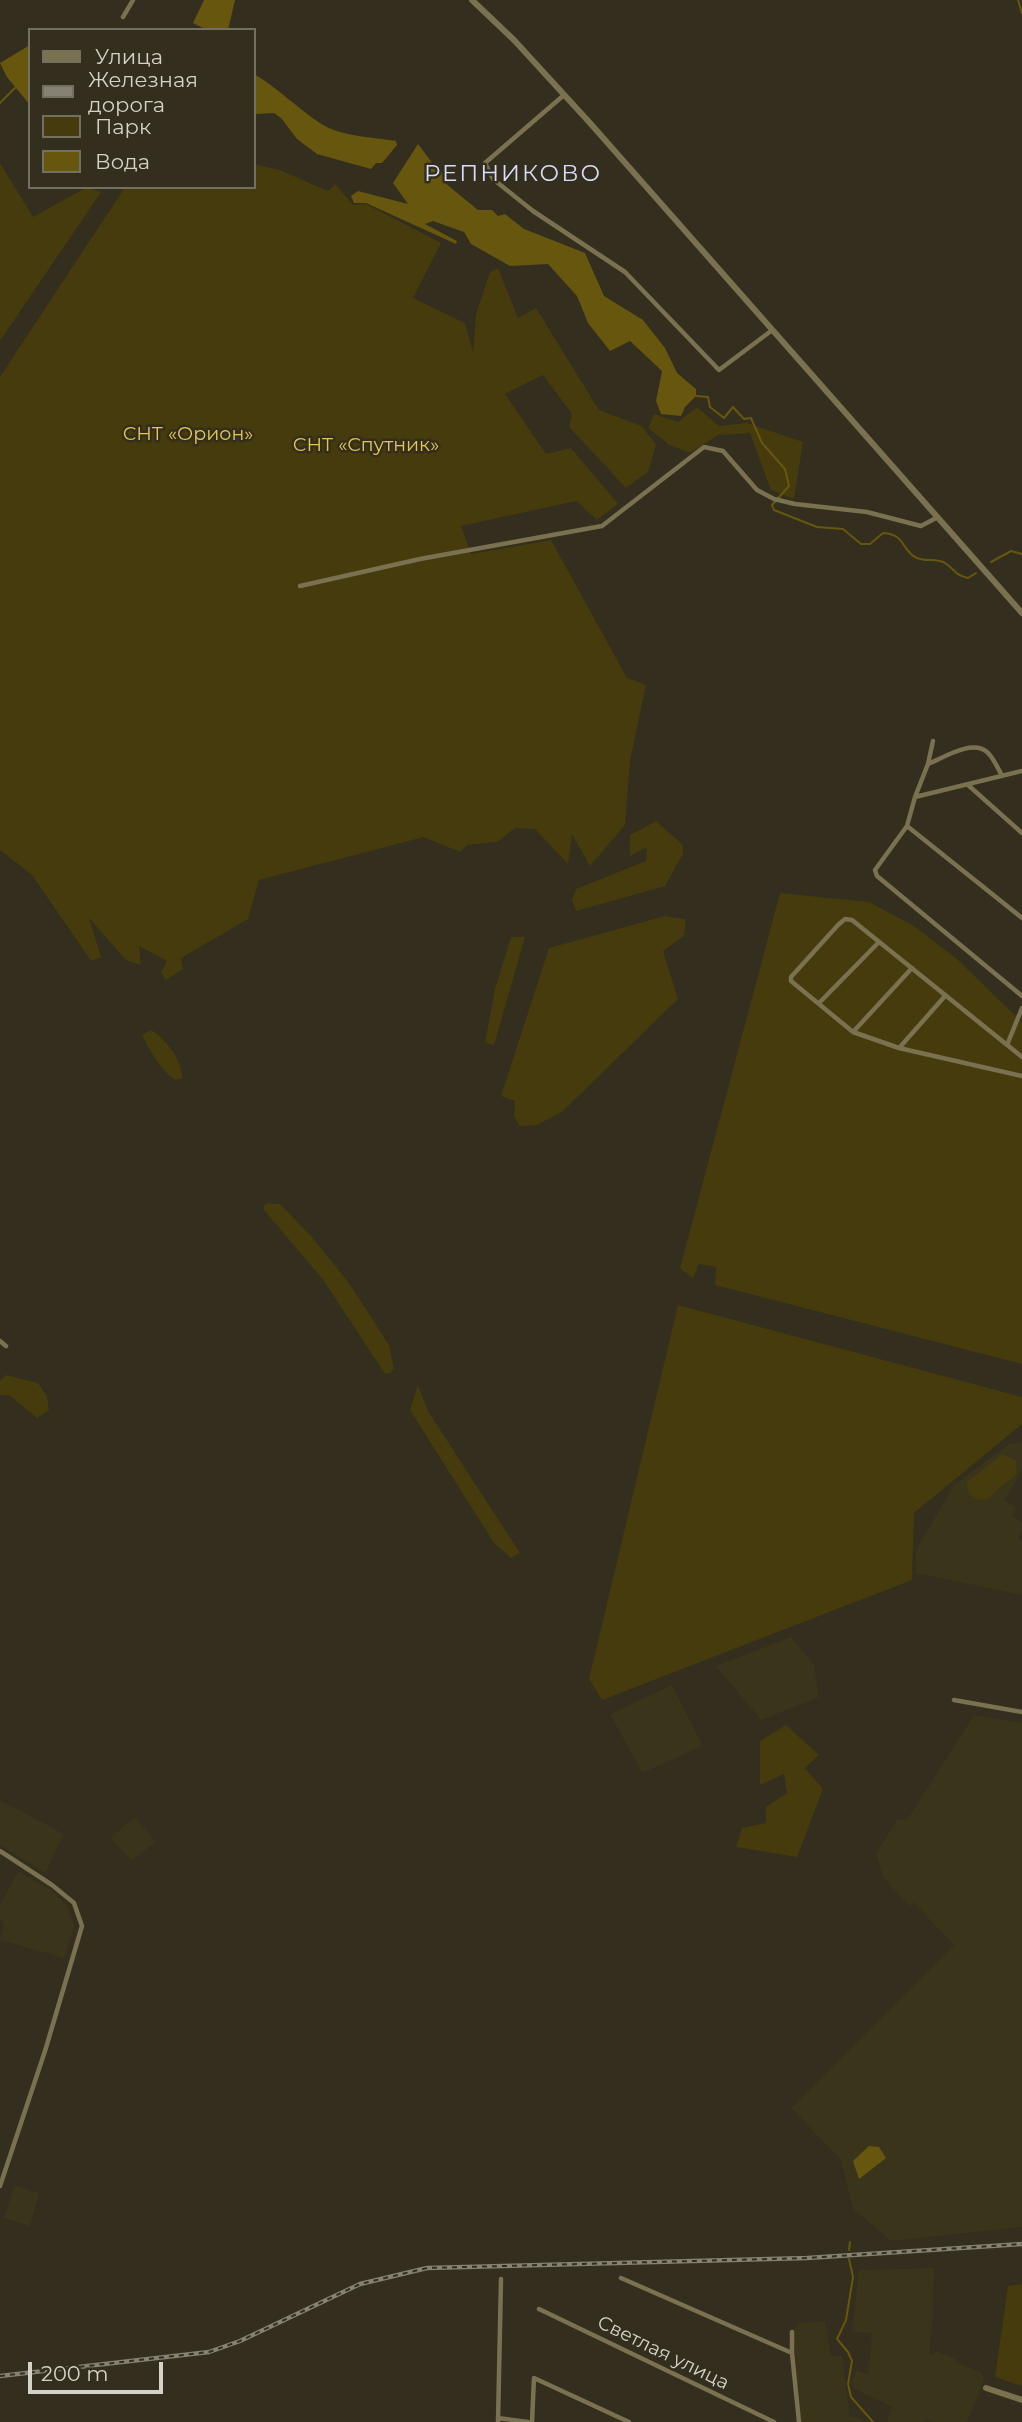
<!DOCTYPE html>
<meta charset="utf-8">
<style>
body{margin:0}
#map{position:relative;width:1022px;height:2422px;overflow:hidden;background:#332e1d;font-family:Montserrat,sans-serif}
canvas{display:block}
.legend{position:absolute;left:28px;top:28px;width:228px;height:161px;box-sizing:border-box;background:#332e1d;border:2px solid #747061;margin:0;padding:9px 12px;list-style:none;font-size:21px;color:#d5d2c7}
.legend li{display:flex;align-items:center;gap:14px;height:35px}
.legend b{width:35px;border:2px solid #747061}
.scale{position:absolute;left:28px;top:2362px;width:135px;height:32px;box-sizing:border-box;border:4px solid #d5d2c7;border-top:0;padding-left:9px;font-size:21px;line-height:24px;white-space:nowrap;color:#d5d2c7;-webkit-text-stroke:5px #332e1d;paint-order:stroke}
</style>
<div id="map">
<canvas width="1022" height="2422"></canvas>
<ul class="legend">
<li><b style="height:9px;background:#79714f"></b>Улица</li>
<li><b style="height:9px;background:#858173"></b>Железная дорога</li>
<li><b style="height:19px;background:#453b0d"></b>Парк</li>
<li><b style="height:19px;background:#67570e"></b>Вода</li>
</ul>
<div class="scale">200 m</div>
</div>
<script>
const c = document.querySelector('canvas').getContext('2d');
c.lineJoin = 'round';
function paint(path, color) {
  c.fillStyle = color;
  c.fill(path, 'evenodd');
}
function stroke(path, color, width, dash) {
  c.strokeStyle = color;
  c.lineWidth = width;
  c.lineCap = dash ? 'butt' : 'round';
  c.setLineDash(dash || []);
  c.stroke(path);
}
function drawText(font, color, halo, rows, align = 'center') {
  c.font = font + ' Montserrat,sans-serif';
  c.lineWidth = 5;
  c.setLineDash([]);
  c.textBaseline = 'middle';
  c.strokeStyle = halo;
  c.fillStyle = color;
  for (const [text, x, y, turn = 0] of rows) {
    c.save();
    c.translate(x, y);
    c.rotate((+turn || 0) * Math.PI / 180);
    c.textAlign = isNaN(turn) ? turn : align;
    if (halo) c.strokeText(text, 0, 0);
    c.fillText(text, 0, 0);
    c.restore();
  }
}
paint(new Path2D(`
 M1022 1442V1470L1005 1500 1016 1508 1012 1516 1022 1522V1531L1018 1538 1022 1541V1595L916 1573V1550L954 1485 1009 1444Z
 M791 1637 814 1665 819 1697 761 1720 716 1666Z
 M672 1685 703 1746 642 1773 610 1714Z
 M974 1715 1022 1723V2227L891 2241 853 2209 841 2160 791 2108 954 1945 913 1902 910 1907 883 1877 876 1853 898 1819 907 1820Z
 M0 1800 64 1834 45 1873 0 1845Z
 M135 1817 156 1842 132 1861 110 1838Z
 M18 1871 51 1890 68 1907 74 1926 64 1958 0 1940 4 1925 0 1919V1905Z
 M14 2185 39 2193 30 2226 4 2218Z
 M934 2268 933 2315 929 2354 934 2355 936 2351 955 2358V2362L981 2372 984 2377 980 2391 967 2422H933L926 2419 924 2422H887L892 2407 855 2389 851 2382 857 2370 868 2374 872 2333 852 2332 859 2270Z
 M825 2321 831 2356H842L850 2416 862 2419V2422H800L793 2330 799 2323Z`), '#3a341b');
paint(new Path2D(`
 M0 163 33 217 87 187 101 192 0 341Z
 M254 164 280 170 328 191 335 184 353 205 366 204 441 243 413 298 465 323 473 352 476 314 490 272 498 268 518 318 536 308 599 410 642 426 656 445 648 472 626 488 569 427 572 414 543 375 505 394 546 454 571 448 618 504 597 520 576 501 461 526 471 554 551 540 627 678 646 685 630 761 625 825 590 866 572 834 568 864 535 829 515 828 497 842 467 845 460 852 424 837 259 880 248 919 181 958 183 969 166 980 161 973 167 961 139 946 141 965 126 960 89 918 101 957 91 961 32 875 0 850V377L125 187H254Z
 M697 407 719 426 747 423 803 442 794 499 771 490 750 433 718 435 690 453 668 444 648 428 654 414 678 422Z
 M656 821 683 845V854L665 886 576 911 572 900 576 889 646 861 647 847 630 856V835Z
 M780 893 869 902 914 926 957 959 1022 1022V1364L715 1285 716 1267 699 1264 693 1278 680 1268Z
 M665 916 686 919 684 936 663 951 678 999 562 1112 537 1125 520 1126 514 1117 515 1101 501 1096 549 948Z
 M511 937H525L494 1045 485 1043 495 989Z
 M151 1030C164 1037 184 1062 182 1078L175 1080C162 1072 149 1049 142 1035Z
 M268 1203 280 1204 311 1236 349 1283 389 1345 394 1369 390 1373 385 1374 324 1281 264 1210V1206Z
 M678 1305 1022 1397V1424L914 1513 912 1580 602 1700 589 1679Z
 M6 1375 38 1383 47 1396 49 1410 37 1418 9 1395H0V1381Z
 M418 1385 428 1411 520 1553 511 1558 494 1543 410 1410Z
 M1002 1454 1016 1461V1475L985 1500C974 1500 967 1494 966 1483Z
 M786 1725 819 1755 805 1768 823 1789 797 1857 736 1847 742 1828 766 1823V1807L787 1793 784 1774 760 1785V1741Z
 M1022 2284V2386L995 2377 1008 2286Z`), '#453b0d');
paint(new Path2D(`
 M204 0H235L228 30H207L193 23Z
 M30 45V105L7 77 0 63Z
 M254 74C278 88 297 108 320 123 341 137 372 137 396 141L397 145 382 163H376L371 169 317 154 297 139 281 118 274 113 254 114Z
 M418 144 436 168 442 171 445 183 478 210H492L498 216 505 214 524 229 585 253 604 296 643 320 665 348 677 373 696 389V396L685 407 681 416 661 414 656 401 662 371 630 341 610 351 588 323 577 296 548 264 510 266 471 244 464 232 433 221 425 224 457 241 456 244 366 203H354L351 196 358 191 408 204 393 183Z
 M869 2146 879 2147 886 2158 859 2179 853 2161Z`), '#67570e');
stroke(new Path2D(`
 M1018 0 1022 13
 M0 103 15 88
 M696 396 708 397 710 407 724 418 733 407 744 419 751 418 762 443 785 469 789 486 772 505 774 510 817 527 843 529 861 544H870L883 533C906 534 901 551 917 558 926 562 937 558 945 563 955 569 954 575 968 578L976 573
 M991 562 1011 551 1022 554
 M849 2250 850 2242
 M849 2259 853 2277 846 2320 837 2339 848 2352 852 2361 848 2384 851 2397 873 2422`), '#67570e', 2);
stroke(new Path2D(`
 M123 17 133 0
 M564 95 485 163 493 179 533 211 625 272 719 370 771 331
 M300 586 420 559 602 526 704 447 723 451 757 490 774 499 795 504 867 512 921 526 938 517
 M933 741 928 764 915 797 907 826 875 870 877 876 1022 996
 M928 764C943 758 972 739 987 752 993 757 998 768 1002 776
 M968 785 1022 833
 M915 797 1022 771
 M907 826 1022 918
 M819 1003 879 942
 M853 1032 912 968
 M1007 1045 1022 1008
 M900 1047 945 996
 M1022 1057 852 920 845 919 838 925 791 977V981L853 1032 899 1048 1022 1076
 M0 1341 6 1346
 M954 1700 1022 1712
 M0 1851 52 1885 74 1903 82 1926 45 2051 0 2186
 M621 2278 792 2353
 M539 2309 774 2422
 M792 2332V2353L799 2422
 M498 2418 528 2422
 M498 2422 501 2279
 M532 2422 534 2378 629 2422`), '#79714f', 4.5);
stroke(new Path2D(`
 M472 0 514 40 590 123 1022 613
 M986 2388 1022 2400`), '#79714f', 6);
const rail = new Path2D(`
 M0 2376 209 2352 240 2341 360 2284 427 2268 807 2258 1022 2244`);
stroke(rail, '#858173', 4.5);
stroke(rail, '#332e1d', 2, [5]);
drawText('19px', '#e4c74f', '#332e1d', [
 ["СНТ «Орион»",188,434],
 ["СНТ «Спутник»",366,445]
]);
drawText('19px', '#d5d2c7', '#332e1d', [
 ["Светлая улица",663,2353,26]
]);
c.letterSpacing = '2px';
drawText('23px', '#d6dcf9', '#332e1d', [
 ["РЕПНИКОВО",513,174]
]);
c.letterSpacing = '0px';
</script>
